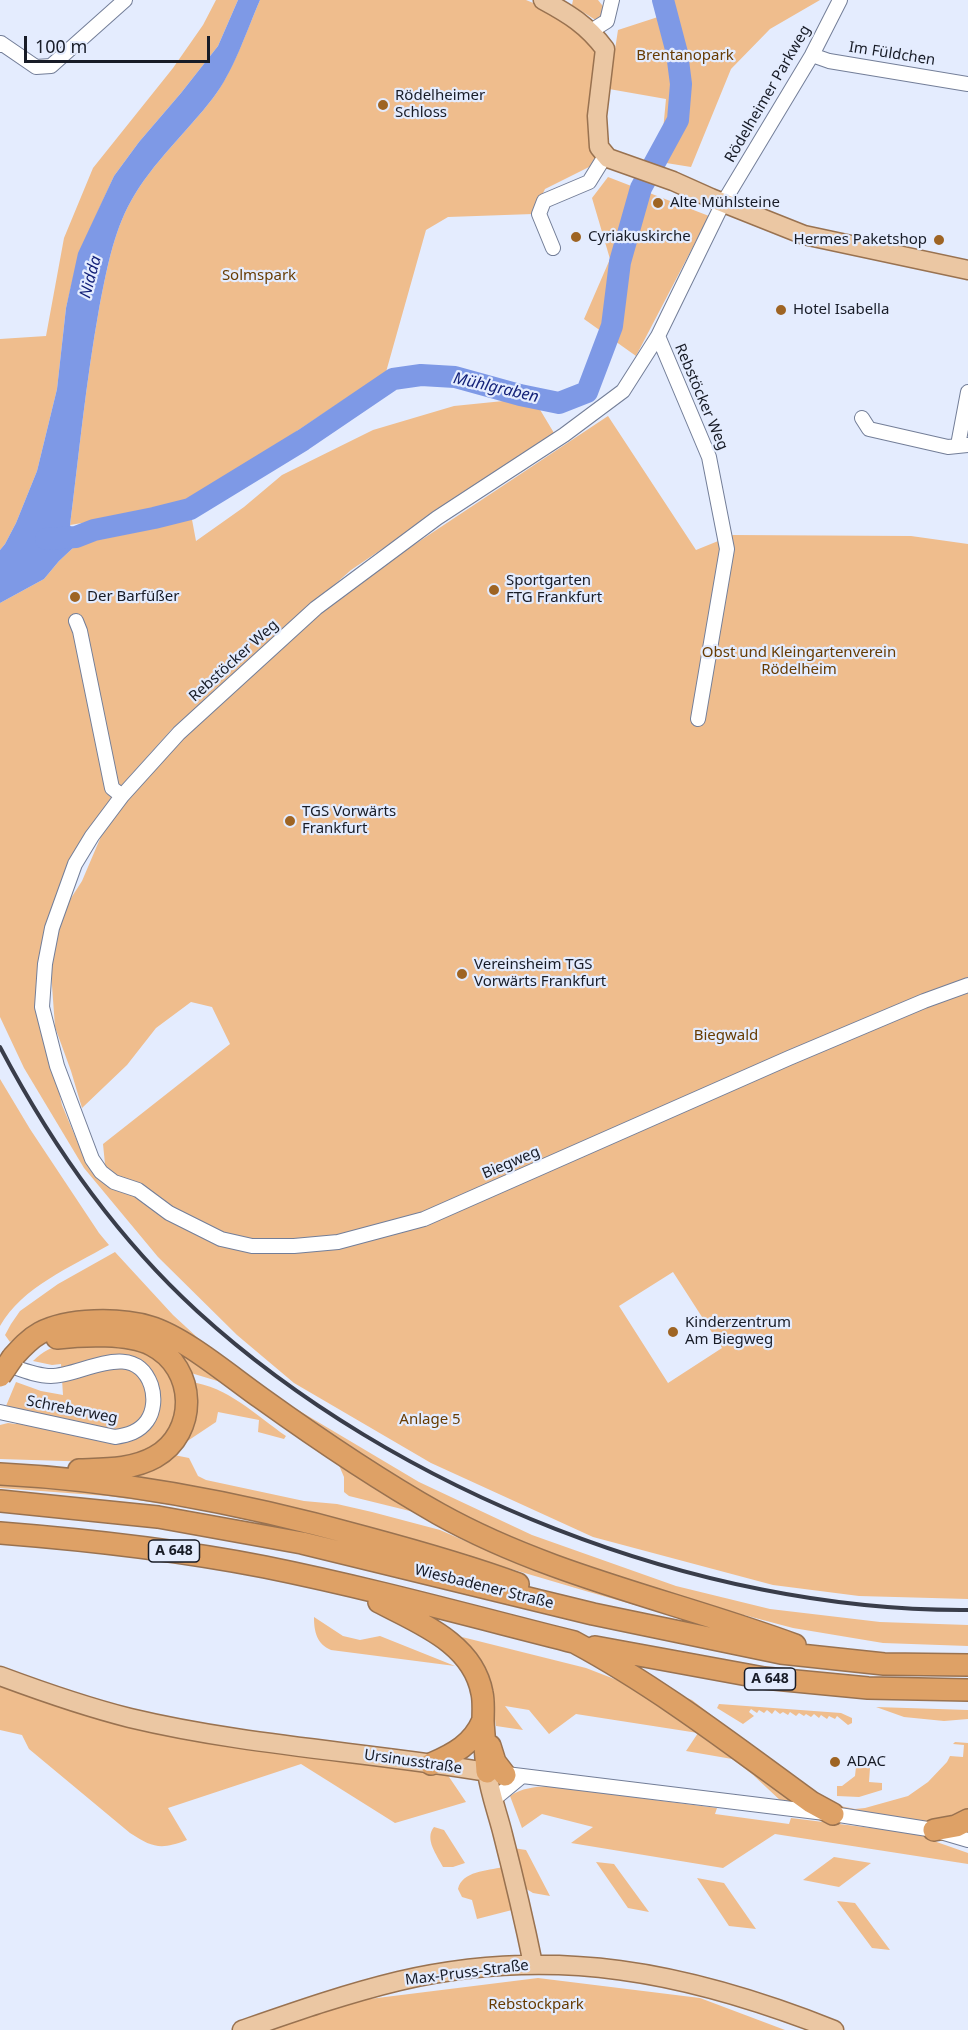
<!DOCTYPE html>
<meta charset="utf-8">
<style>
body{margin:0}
#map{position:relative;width:968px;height:2030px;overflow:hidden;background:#e4ecfe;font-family:"Noto Sans",sans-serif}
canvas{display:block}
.scale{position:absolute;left:24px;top:36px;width:186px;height:27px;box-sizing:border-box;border:3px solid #181c27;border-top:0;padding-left:8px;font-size:18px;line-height:21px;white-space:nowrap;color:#181c27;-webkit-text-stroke:4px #e4ecfe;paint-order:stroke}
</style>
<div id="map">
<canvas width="968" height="2030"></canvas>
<div class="scale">100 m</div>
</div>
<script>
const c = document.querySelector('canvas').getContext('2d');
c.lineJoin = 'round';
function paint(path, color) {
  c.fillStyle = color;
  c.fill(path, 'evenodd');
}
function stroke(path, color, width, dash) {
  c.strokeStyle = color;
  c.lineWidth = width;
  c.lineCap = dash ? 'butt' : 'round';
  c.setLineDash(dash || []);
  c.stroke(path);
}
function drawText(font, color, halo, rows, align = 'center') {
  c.font = font + ' "Noto Sans",sans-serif';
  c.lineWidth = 4.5;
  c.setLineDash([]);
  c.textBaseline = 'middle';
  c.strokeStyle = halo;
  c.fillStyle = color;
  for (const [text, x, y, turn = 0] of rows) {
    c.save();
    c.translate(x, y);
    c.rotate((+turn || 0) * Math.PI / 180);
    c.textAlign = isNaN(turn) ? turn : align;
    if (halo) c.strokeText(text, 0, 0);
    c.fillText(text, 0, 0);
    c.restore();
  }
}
paint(new Path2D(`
 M216 0H238L218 46 181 93 139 142 114 176 79 253 66 308 57 389 37 471 16 523 5 544 0 550V339L46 336 64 238 93 168 173 68 203 25Z
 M260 0H526L565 16 599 51V162L545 189 533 214 448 217 426 230 386 372 297 431 196 504 70 525C79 453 86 381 99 309 106 273 113 233 131 201 152 163 187 132 213 98 233 72 247 30 260 0Z
 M573 0H598L606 10 597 21 572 5Z
 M657 0H820L770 29 731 69 691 167 660 162 666 99 609 89 618 30 661 16Z
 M608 177 709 216 636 356 584 319 610 259 592 198Z
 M533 398 554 433 351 570 172 729 121 786 57 902 41 953 42 1018 62 1105 85 1160 107 1184 103 1144 230 1044 212 1007 191 1002 156 1028 127 1065 82 1108 71 1071 55 1027 50 958 64 909 82 881 105 827 113 814 190 729 322 612 379 568 608 416 696 550 733 535 911 536 968 544V1599L859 1596 773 1585 593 1537 431 1463 294 1383 237 1335 158 1257 84 1168 24 1068 0 1017V603L44 579 59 561 74 547 154 518 190 509 196 541 244 507 282 475 373 430 454 406ZM673 1272 722 1348 668 1383 619 1306Z
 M0 1079 30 1129 99 1233 109 1245C71 1267 22 1287 0 1326Z
 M115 1252 173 1315 212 1351 276 1397 419 1482 532 1535 676 1586 770 1609 880 1622 968 1625V1646L883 1643 793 1628 744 1615H729L643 1590 498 1534 405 1485 201 1348 22 1334 10 1342 5 1335 11 1324 20 1311 58 1284Z
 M165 1340 224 1383 191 1373 185 1369Z
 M94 1343 149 1351 177 1380 178 1422 152 1452 96 1462 0 1459V1425L8 1423 16 1424 20 1411 6 1406 16 1382 41 1391 63 1395 61 1364 52 1365 33 1361C54 1341 67 1345 94 1343Z
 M190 1382C227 1386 257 1416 286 1436L284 1439 258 1432 259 1420 218 1412 216 1422 183 1444Z
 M174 1455 189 1458 198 1476 206 1480 304 1501 337 1504 372 1512 440 1530 511 1561 535 1570 555 1573 691 1620C550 1584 412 1535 270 1502 215 1490 160 1483 104 1475Z
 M338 1463 422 1514 349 1496 344 1492V1477Z
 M0 1483 125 1493 222 1512 108 1496 0 1488Z
 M314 1617 343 1636 360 1640 380 1636 455 1666 331 1650C317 1644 314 1632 314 1617Z
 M462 1637 586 1668 635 1687 806 1806 782 1802 752 1774 732 1759 686 1751 698 1733 576 1714 549 1734 529 1710 505 1706 523 1730 496 1726C491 1690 485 1666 462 1637Z
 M0 1683 447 1774 466 1802 395 1823 301 1764 168 1808 187 1840C161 1850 153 1848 130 1833L29 1749 22 1735 0 1730Z
 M687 1698 692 1700 768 1759 827 1802 840 1806 855 1809 865 1808 908 1796 928 1782 947 1762 950 1756 963 1757 964 1745 953 1744 955 1742 968 1743V1809L962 1815 932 1823 848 1811 827 1804 680 1699Z
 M719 1704 841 1713 852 1718V1723L848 1725 837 1716 835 1719 829 1716 827 1719 821 1715 819 1718 814 1714 811 1717 806 1714 804 1716 799 1713 796 1716 790 1712 788 1715 783 1712 780 1714 775 1710 772 1714 767 1710 764 1713 759 1710 757 1713 751 1709 749 1712 754 1716 743 1724 717 1708Z
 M876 1707 968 1710V1719L944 1721 904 1717Z
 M856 1767 870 1768 869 1782 882 1783V1790L859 1797 837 1796V1786H842L855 1776Z
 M548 1786 717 1808 715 1814 789 1824 791 1818 928 1835V1839L968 1853V1864L775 1834 723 1868 571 1843 593 1827 542 1814 522 1828 510 1796C522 1788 534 1787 548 1786Z
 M434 1827 444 1830 465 1863 453 1867H443C437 1855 424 1839 434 1827Z
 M513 1848 526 1850 550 1896 533 1893 523 1887Z
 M834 1857 871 1863 839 1887 803 1880Z
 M596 1862 614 1864 649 1912 628 1908Z
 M503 1867 512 1910 477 1919 472 1900 462 1897 458 1889C462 1871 487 1871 503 1867Z
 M697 1878 724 1883 756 1929 729 1926Z
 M837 1901 855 1903 890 1950 872 1948Z
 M538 1978 700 1998 785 2030H260L329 2004Z`), '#efbd8d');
paint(new Path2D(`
 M238 0H260C247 30 233 73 213 98 187 132 152 163 131 201 113 233 106 273 99 309 86 381 79 453 70 525L76 537 74 547 59 561 44 579 0 603V550L5 544 16 523 37 471 57 389 66 308 78 253 114 176 139 142 181 93 218 46Z`), '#7e99e6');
stroke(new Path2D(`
 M46 539 76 537 94 530 154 518 190 509 303 440 393 379 421 375 455 377 520 395 559 403 587 392 612 326 620 262 641 188 678 120 681 84 677 53 663 0`), '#7e99e6', 22);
const minor = new Path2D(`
 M840 0 812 55 723 203 658 336 623 391 564 435 437 518 316 608 179 733 122 796 92 836 75 864 52 928 45 964 42 1007 57 1066 92 1159 101 1172 114 1182 138 1190 169 1213 221 1239 252 1246H294L338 1242 424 1219 789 1058 924 1001 968 985
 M591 31 607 21 612 0
 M0 45 1 43 36 67 51 66 125 0
 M812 55 829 61 968 84
 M553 248 539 214 544 201 589 182 602 161 608 158
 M658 336 709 457 727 549 698 719
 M862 418 869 429 948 447 968 445
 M958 445 968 392
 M76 621 80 631 112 788 122 796
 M0 1412 115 1437C128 1435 139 1432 147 1421 154 1411 155 1397 151 1385 134 1338 82 1376 51 1376 35 1376 18 1368 2 1363
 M498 1773 833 1814 934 1830 968 1840
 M499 1795 522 1776`);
const major = new Path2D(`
 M543 0C569 14 587 25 605 49L597 116 599 147 608 158 673 181 711 198 804 235 968 270
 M0 1676C43 1692 86 1707 130 1718 247 1746 369 1752 487 1772
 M487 1772C490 1794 498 1814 503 1835 514 1878 524 1920 533 1964
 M242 2030C294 2012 345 1994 399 1981 554 1945 688 1972 834 2030`);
const highway = new Path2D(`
 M57 1338C84 1335 128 1333 152 1345 197 1368 198 1433 155 1457 132 1470 104 1469 79 1470
 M13 1357C21 1348 29 1339 40 1333 68 1318 120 1318 150 1327 184 1337 231 1377 261 1398 318 1439 377 1479 439 1514 550 1576 676 1601 795 1645
 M0 1474C124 1480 245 1504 364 1537 416 1551 467 1565 518 1584
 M0 1501 158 1517 302 1543 593 1614 781 1653 884 1664 968 1665
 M0 1533C89 1540 178 1550 265 1567 369 1588 471 1616 574 1642 658 1687 734 1746 811 1802L833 1814
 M379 1602C419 1623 473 1643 482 1693 484 1702 483 1712 483 1721 484 1738 486 1755 487 1772
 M595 1647 764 1678 868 1688 968 1690
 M490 1746 495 1762 505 1775
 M431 1764C454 1754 473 1744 483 1720
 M934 1830 956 1826 968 1820`);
stroke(minor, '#737e98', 16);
stroke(major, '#997250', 21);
stroke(highway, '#997250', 24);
stroke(minor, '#fff', 14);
stroke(major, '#ebc7a3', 18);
stroke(highway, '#dea166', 21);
stroke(new Path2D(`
 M0 1047C51 1144 115 1236 197 1311 395 1492 699 1612 968 1610`), '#393d4a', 4);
const highwayBridge = new Path2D(`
 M0 1376 13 1357`);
stroke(highwayBridge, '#997250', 24, []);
stroke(highwayBridge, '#dea166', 21);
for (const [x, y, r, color] of [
 [383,105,6,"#9e6423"],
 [658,203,6,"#9e6423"],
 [576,237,6,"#9e6423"],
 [939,240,6,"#9e6423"],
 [781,310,6,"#9e6423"],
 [494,590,6,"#9e6423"],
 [75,597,6,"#9e6423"],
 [290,821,6,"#9e6423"],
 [462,974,6,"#9e6423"],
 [673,1332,6,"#9e6423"],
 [835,1762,6,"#9e6423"]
]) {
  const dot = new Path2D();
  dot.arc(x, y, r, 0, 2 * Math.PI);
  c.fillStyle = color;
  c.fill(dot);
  stroke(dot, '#e4ecfe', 2);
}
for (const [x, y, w] of [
 [174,1551,51],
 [770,1679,51]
]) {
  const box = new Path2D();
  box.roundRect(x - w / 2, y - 11, w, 22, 4.5);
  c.fillStyle = '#e4ecfe';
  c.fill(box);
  stroke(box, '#181c27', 1.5);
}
drawText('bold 14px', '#181c27', null, [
 ["A 648",174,1551],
 ["A 648",770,1679]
]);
drawText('15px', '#181c27', '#e4ecfe', [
 ["Im Füldchen",892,54,9],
 ["Rödelheimer Parkweg",768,94,-60],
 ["Rebstöcker Weg",701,397,67],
 ["Rebstöcker Weg",234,661,-42],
 ["Biegweg",511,1163,-23],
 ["Schreberweg",72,1410,11],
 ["Wiesbadener Straße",484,1587,14],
 ["Ursinusstraße",413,1762,8],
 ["Max-Pruss-Straße",467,1973,-7]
]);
drawText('15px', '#673b02', '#e4ecfe', [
 ["Brentanopark",685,56],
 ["Solmspark",259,276],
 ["Obst und Kleingartenverein",799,653],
 ["Rödelheim",799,670],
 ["Biegwald",726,1036],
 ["Anlage 5",430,1420],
 ["Rebstockpark",536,2005]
]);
drawText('15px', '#181c27', '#e4ecfe', [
 ["Rödelheimer",395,96],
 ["Schloss",395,113],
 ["Alte Mühlsteine",670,203],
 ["Cyriakuskirche",588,237],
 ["Hermes Paketshop",927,240,"right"],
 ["Hotel Isabella",793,310],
 ["Sportgarten",506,581],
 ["FTG Frankfurt",506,598],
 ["Der Barfüßer",87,597],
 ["TGS Vorwärts",302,812],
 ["Frankfurt",302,829],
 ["Vereinsheim TGS",474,965],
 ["Vorwärts Frankfurt",474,982],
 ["Kinderzentrum",685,1323],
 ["Am Biegweg",685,1340],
 ["ADAC",847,1762]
], 'left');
drawText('italic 16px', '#142279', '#e4ecfe', [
 ["Nidda",91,277,-75],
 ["Mühlgraben",496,388,13]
]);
</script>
